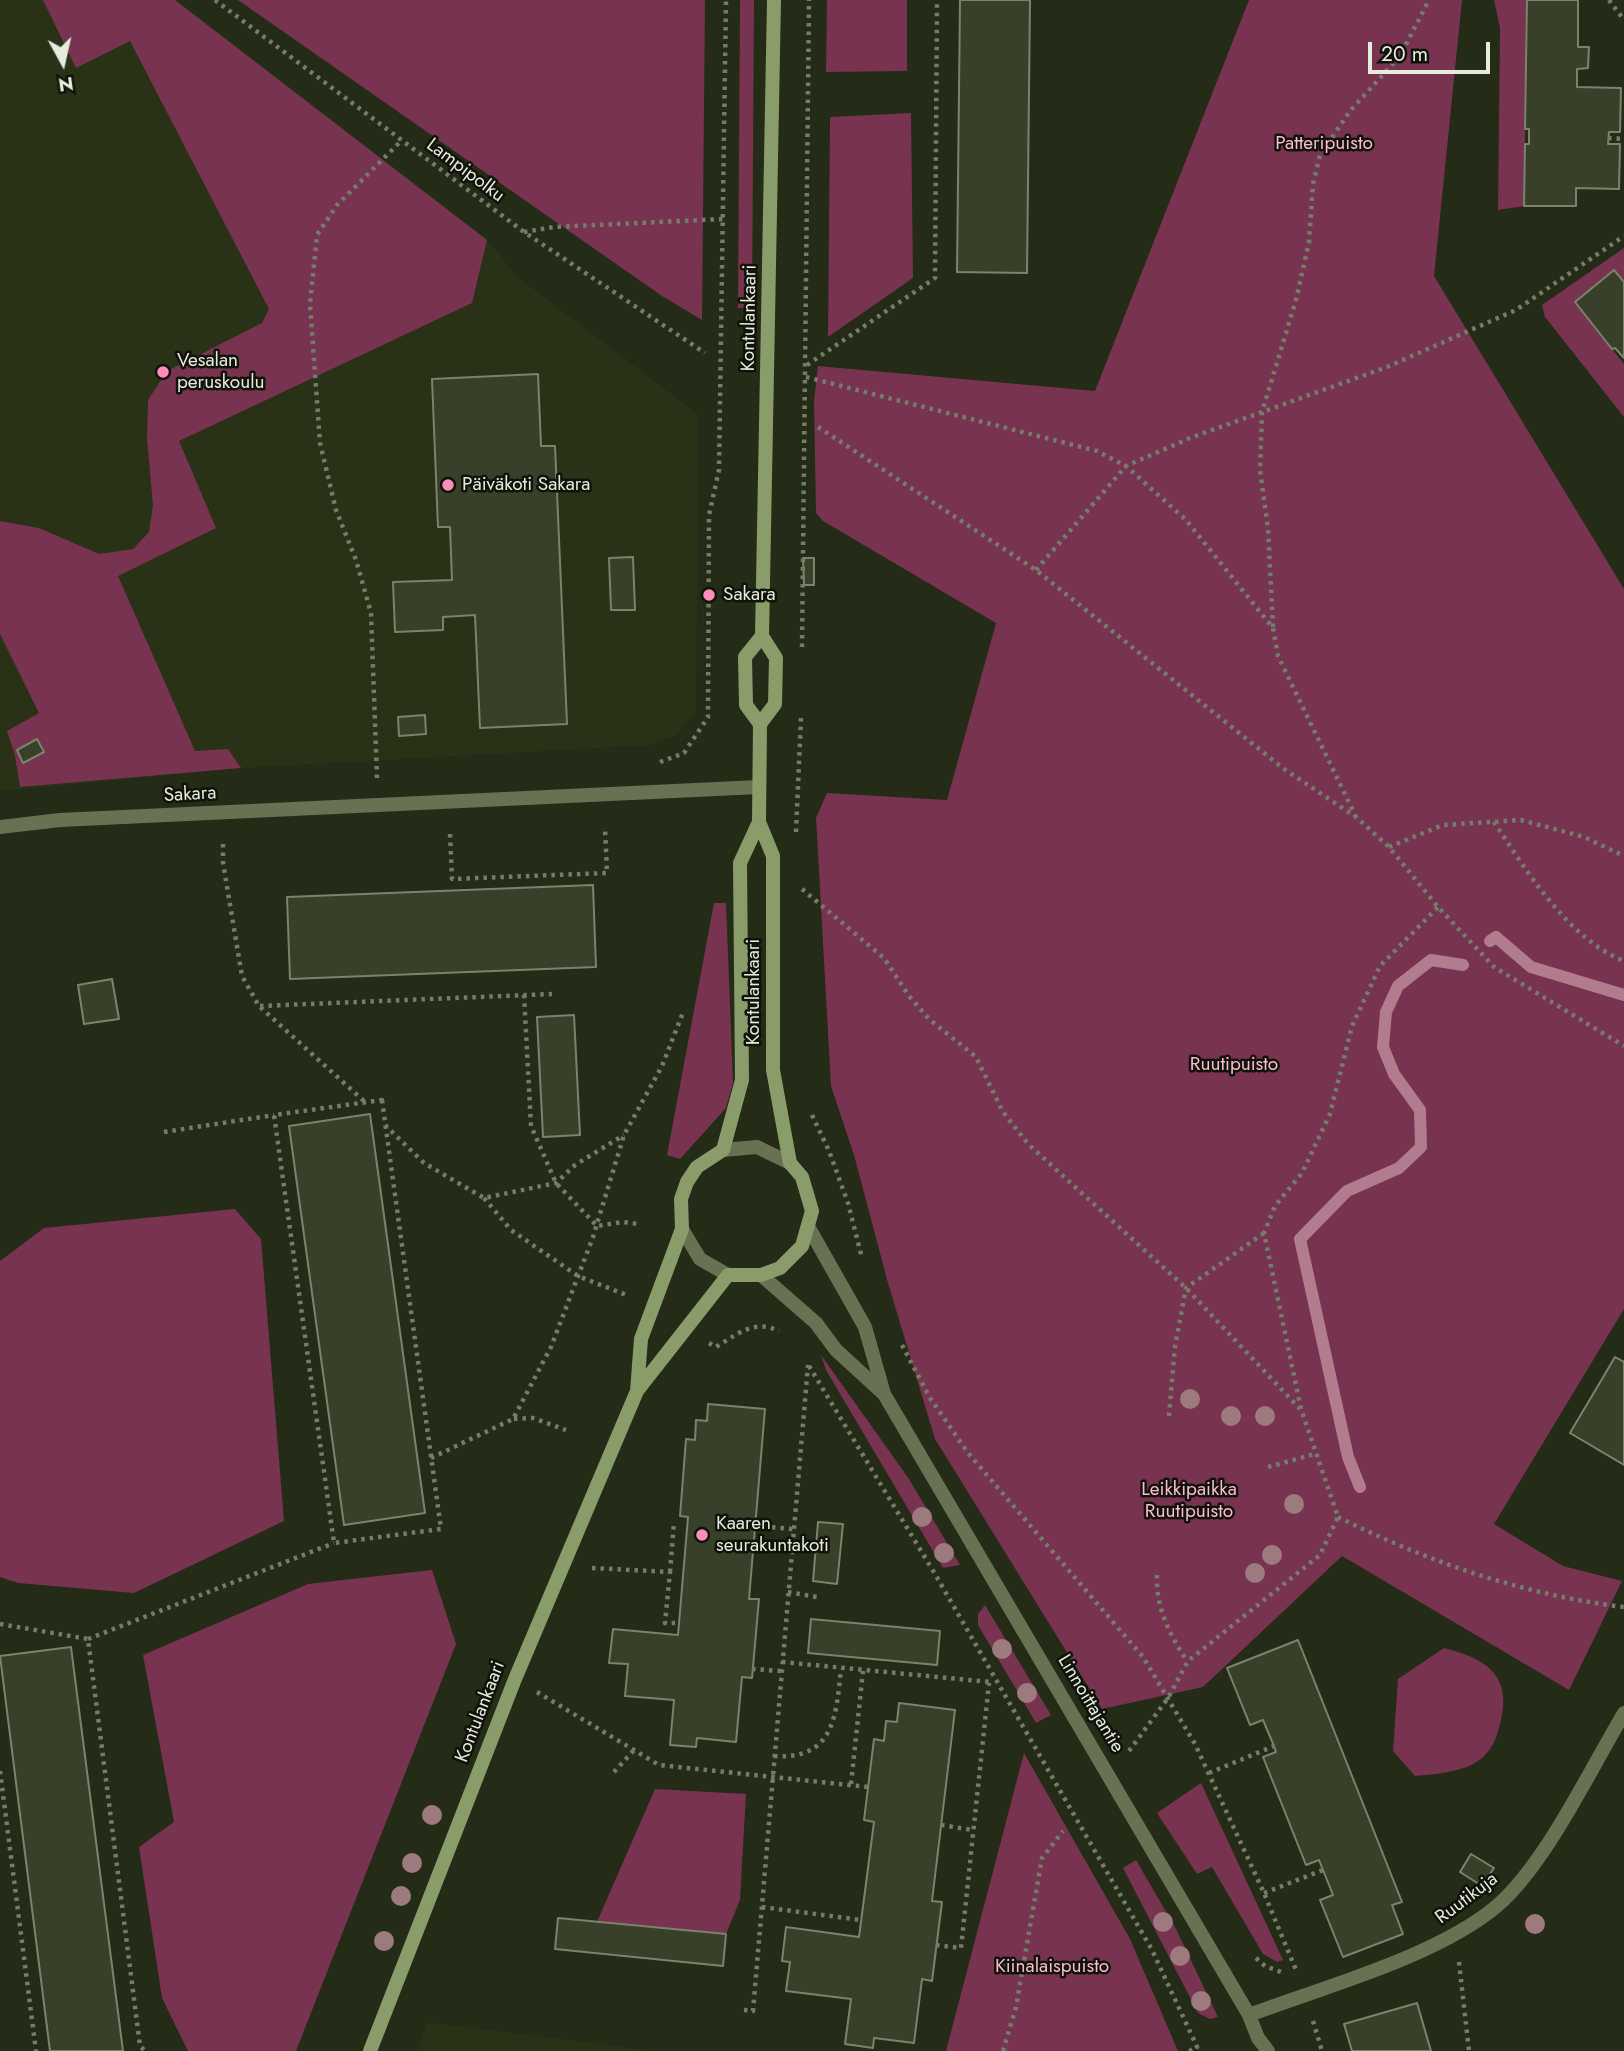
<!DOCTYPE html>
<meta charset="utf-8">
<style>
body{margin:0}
#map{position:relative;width:1624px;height:2051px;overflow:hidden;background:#242b17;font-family:Jost,sans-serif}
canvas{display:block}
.north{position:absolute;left:28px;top:28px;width:70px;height:70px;-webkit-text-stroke:5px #0f1309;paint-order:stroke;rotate:172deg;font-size:19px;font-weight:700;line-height:28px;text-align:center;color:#e6ebde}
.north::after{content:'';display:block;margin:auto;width:24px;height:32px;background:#e6ebde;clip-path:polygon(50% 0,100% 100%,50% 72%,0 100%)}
.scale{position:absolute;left:1368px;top:42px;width:122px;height:32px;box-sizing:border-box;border:4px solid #e6ebde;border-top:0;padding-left:9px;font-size:21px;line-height:24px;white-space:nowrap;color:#e6ebde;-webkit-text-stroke:5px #0f1309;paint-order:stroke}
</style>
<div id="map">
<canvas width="1624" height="2051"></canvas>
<div class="north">N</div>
<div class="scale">20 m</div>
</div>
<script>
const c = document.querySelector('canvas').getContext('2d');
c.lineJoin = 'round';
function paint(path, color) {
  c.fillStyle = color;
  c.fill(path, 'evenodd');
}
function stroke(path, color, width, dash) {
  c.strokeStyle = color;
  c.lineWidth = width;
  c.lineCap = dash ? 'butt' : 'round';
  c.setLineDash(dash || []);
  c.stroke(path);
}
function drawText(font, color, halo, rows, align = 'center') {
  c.font = font + ' Jost,sans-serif';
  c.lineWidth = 5;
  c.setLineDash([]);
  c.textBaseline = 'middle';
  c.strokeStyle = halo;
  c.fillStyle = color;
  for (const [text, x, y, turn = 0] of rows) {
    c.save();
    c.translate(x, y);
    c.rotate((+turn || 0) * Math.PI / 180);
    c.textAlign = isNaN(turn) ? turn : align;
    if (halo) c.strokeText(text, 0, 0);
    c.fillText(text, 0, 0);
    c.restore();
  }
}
paint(new Path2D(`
 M0 0H175L487 240 520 279 699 415 696 710 678 734 652 745 241 768 0 791Z
 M428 2022 653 2051H416Z`), '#293217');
paint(new Path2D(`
 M43 0H175L487 240 472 303 179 441 216 528 118 576 195 751 228 749 241 768 20 787 15 755 7 731 39 713 0 634V521L39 528 99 554 133 549 149 532 153 505 147 439 148 400 167 371 262 323 269 309 130 41 76 68Z
 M238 0H705L702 320 662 296Z
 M740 0H754L752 308H738Z
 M827 0H907V71L826 72Z
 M1249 0H1462L1434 276 1624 589V1309L1494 1524 1563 1566 1622 1581 1569 1690 1342 1556 1203 1687 1102 1709 935 1439 888 1283 854 1155 831 1086 816 818 827 793 947 800 996 623 823 521 816 513 814 401 818 366 1095 391Z
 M1494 0H1527L1524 206 1498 210 1500 28Z
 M911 113 913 278 828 337 830 117Z
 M1624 248V282L1614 271 1575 302 1624 364V417L1545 317 1542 305Z
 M714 903H726L733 1083 726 1108 680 1159 667 1155Z
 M235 1209 261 1239 284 1521 134 1593 18 1583 0 1577V1261L44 1228Z
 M821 1355 909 1479 960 1565 943 1568 826 1370Z
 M432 1570 456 1644 296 2051H188L162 1998 139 1847 174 1822 143 1655 308 1584Z
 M985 1605 1051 1715 1036 1723 978 1625V1614Z
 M1444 1648C1484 1658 1512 1674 1501 1720 1498 1732 1495 1745 1486 1754 1471 1772 1437 1774 1415 1776L1393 1751 1398 1679Z
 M1024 1753 1130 1939 1178 2051H946Z
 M1201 1783 1283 1960 1277 1962 1263 1954 1212 1867 1197 1874 1157 1813Z
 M655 1789 746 1794 740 1900 726 1934 597 1922Z
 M1136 1860 1176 1929 1218 2017 1210 2019 1198 2013 1123 1868Z`), '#77334f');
stroke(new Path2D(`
 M1490 941 1496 937 1531 967 1624 995
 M1360 1487 1348 1457 1300 1239 1347 1191 1399 1168 1421 1147 1420 1110 1394 1074 1383 1047 1386 1012 1398 986 1431 960 1463 965`), '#b17c8d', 12);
const building = new Path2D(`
 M960 0H1030L1027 273 957 272Z
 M1527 0H1578V47H1589L1588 68 1577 69V87L1621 88 1620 132H1609L1608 144H1620L1619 189 1576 188V206H1524L1525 144H1529V129H1525Z
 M1614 270 1624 282V358L1615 348 1612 349 1575 302Z
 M538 374 541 446H555L567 724 480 728 475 615 443 617V630L395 632 393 582 452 580 450 527H438L432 379Z
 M633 557 635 610H611L609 558Z
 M803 558H814V585H804Z
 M425 715 426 734 399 736 398 717Z
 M37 739 44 752 23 763 17 750Z
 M593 885 596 967 290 979 287 897Z
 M112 979 119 1019 84 1024 78 985Z
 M574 1015 580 1135 543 1137 537 1017Z
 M370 1114 425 1513 344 1525 289 1126Z
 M1615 1357 1624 1362V1465L1570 1433Z
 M708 1404 765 1409 749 1599H759L752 1678 742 1677 736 1742 697 1738 696 1747 670 1745 674 1700 625 1696 628 1664 609 1663 613 1629 678 1635 688 1517 680 1516 686 1439 695 1440 696 1420 707 1421Z
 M818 1522 843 1524 837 1584 813 1581Z
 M811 1619 940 1631 937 1665 808 1653Z
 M1298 1640 1402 1902 1392 1905 1403 1934 1343 1957 1320 1900 1333 1895 1319 1860 1306 1865 1263 1757 1276 1752 1274 1746 1263 1720 1250 1725 1227 1668Z
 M71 1647 77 1694 123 2051H50L0 1656Z
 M899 1703 955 1710 932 1901 942 1902 932 1981 922 1979 914 2043 874 2038 873 2048 845 2044 851 1999 786 1991 790 1962 782 1961 786 1927 859 1937 874 1822 864 1820 874 1739 884 1741 886 1721 897 1722Z
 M1471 1854 1494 1868 1482 1886 1460 1872Z
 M558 1918 726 1934 723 1966 555 1949Z
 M1417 2003 1431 2051H1352L1344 2024Z`);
paint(building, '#38402a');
stroke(building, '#7a836b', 2);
stroke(new Path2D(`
 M215 0 524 232 705 353
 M1609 0 1624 20
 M1608 138 1624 139
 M524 232 554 227 723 219
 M807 365 935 278 937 0
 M806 377 1097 451 1126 466 1186 520 1273 628 1278 656 1356 817
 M818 427 1036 570 1284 769 1356 817 1389 847 1438 907 1494 967 1624 1046
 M1036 570 1126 466 1190 438 1387 367 1516 310 1624 236
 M1273 627 1268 528 1260 470 1262 412 1296 300 1309 242 1313 184 1320 155 1350 111 1400 56 1429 0
 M802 647 809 0
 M660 762 684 753 708 717 709 515 719 470 726 0
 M377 778 371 613 356 560 336 510 320 443 310 304 317 235 337 205 401 141
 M1494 822C1526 870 1568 939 1624 961
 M796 832 801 718
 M450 834 452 879 607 873 605 828
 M223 844V863L242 976 259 1006 365 1102
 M1389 847 1443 825 1521 820 1584 837 1624 856
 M802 889 884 958 909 996 929 1019 976 1057 1003 1112 1028 1144 1186 1288 1300 1409
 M524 995 531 1126 556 1183 597 1226 623 1222 639 1224
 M260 1006 552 994
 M382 1100 441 1529 334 1543 274 1115Z
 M812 1115 829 1151 848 1203 862 1258
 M385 1125 424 1163 484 1198 556 1183 575 1165 624 1135
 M164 1132 274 1115
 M484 1198 511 1230 578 1276 629 1296
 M709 1343 716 1347C737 1334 755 1319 779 1331
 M902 1345 930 1398 968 1453 1143 1657 1195 1744 1264 1893 1296 1970
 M809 1366 935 1574 1152 1950 1199 2051
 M1169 1416 1175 1346 1186 1288 1264 1233
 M514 1419 533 1418 566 1430
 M431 1458 513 1419 551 1347 593 1237 624 1135 662 1066 684 1010
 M1268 1467 1315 1454
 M1338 1517C1428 1562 1524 1595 1624 1607
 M755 1526 793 1529
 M592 1568 670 1572 665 1623H679
 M670 1572 674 1522
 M1157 1575C1156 1609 1169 1633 1187 1661
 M788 1592 817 1597
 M0 1624 88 1639 140 2046 145 2051
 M88 1639 334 1543
 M782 1662 990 1682
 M752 1669 781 1671
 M537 1692 659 1765 868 1787
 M1129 1751 1168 1698 1188 1661 1320 1555 1338 1517 1301 1409 1264 1233 1275 1206 1302 1173 1330 1114 1352 1026 1380 966 1438 907
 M774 1756C835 1760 836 1715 841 1669
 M0 1771 36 2051
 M614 1772 634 1750
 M1209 1773 1274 1746
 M851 1784 863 1671
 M941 1825 973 1830
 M1264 1893 1323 1870
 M762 1907 861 1920
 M936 1945 961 1948 989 1683
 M1256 1958 1265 1966 1281 1972
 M1459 1962 1469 2051
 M744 2010 753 2011 808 1365
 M1313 2021 1322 2051
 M1003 2051 1016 2007 1042 1858 1063 1831
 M1189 2051 1198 2047`), '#767c6b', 4.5, [3.5, 5]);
stroke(new Path2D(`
 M0 827 60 820 759 787
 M809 1228 865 1327 884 1394 1249 2015 1258 2038 1268 2051
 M761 1275 816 1323 836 1350 883 1393
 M1249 2015C1323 1987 1439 1956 1498 1905 1546 1863 1590 1770 1624 1713`), '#677253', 14);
stroke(new Path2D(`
 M723 1150 757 1147 790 1163
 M682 1229 700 1259 728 1275`), '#677253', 14);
stroke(new Path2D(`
 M760 724 746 705 745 657 762 636
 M637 1391 641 1339 682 1229 681 1199 687 1182 697 1167 723 1150 742 1080 740 863 759 822
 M370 2051 515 1679 637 1391 728 1275H761L780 1268 802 1246 812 1211 802 1177 790 1163 773 1070V856L759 822 760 724 775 704 776 658 762 636 774 0`), '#8a9c69', 14);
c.fillStyle = '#9c7a7d';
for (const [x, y] of [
 [1190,1399],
 [1231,1416],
 [1265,1416],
 [1294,1504],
 [922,1517],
 [944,1553],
 [1272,1555],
 [1255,1573],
 [1002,1649],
 [1027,1693],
 [432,1815],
 [412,1863],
 [401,1896],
 [1163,1922],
 [1535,1924],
 [384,1941],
 [1180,1956],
 [1201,2001]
]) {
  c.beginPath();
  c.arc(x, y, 10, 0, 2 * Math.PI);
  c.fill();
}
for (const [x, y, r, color] of [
 [163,372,7,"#ff8eb9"],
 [448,485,7,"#ff8eb9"],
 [709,595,7,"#ff8eb9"],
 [702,1535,7,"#ff8eb9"]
]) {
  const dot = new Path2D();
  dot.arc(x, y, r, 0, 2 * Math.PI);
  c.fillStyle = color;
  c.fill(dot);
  stroke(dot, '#0f1309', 2.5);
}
drawText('19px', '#febad1', '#0f1309', [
 ["Patteripuisto",1324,144],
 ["Ruutipuisto",1234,1065],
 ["Leikkipaikka",1189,1490],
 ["Ruutipuisto",1189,1512],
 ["Kiinalaispuisto",1052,1967]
]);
drawText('19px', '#e6ebde', '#0f1309', [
 ["Lampipolku",465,171,37],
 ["Kontulankaari",750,318,-89],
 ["Sakara",190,795,-3],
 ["Kontulankaari",754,992,-90],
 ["Linnoittajantie",1090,1704,59],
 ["Kontulankaari",481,1712,-69],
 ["Ruutikuja",1467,1899,-37]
]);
drawText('19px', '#e6ebde', '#0f1309', [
 ["Vesalan",177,361],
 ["peruskoulu",177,383],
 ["Päiväkoti Sakara",462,485],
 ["Sakara",723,595],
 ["Kaaren",716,1524],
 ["seurakuntakoti",716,1546]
], 'left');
</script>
